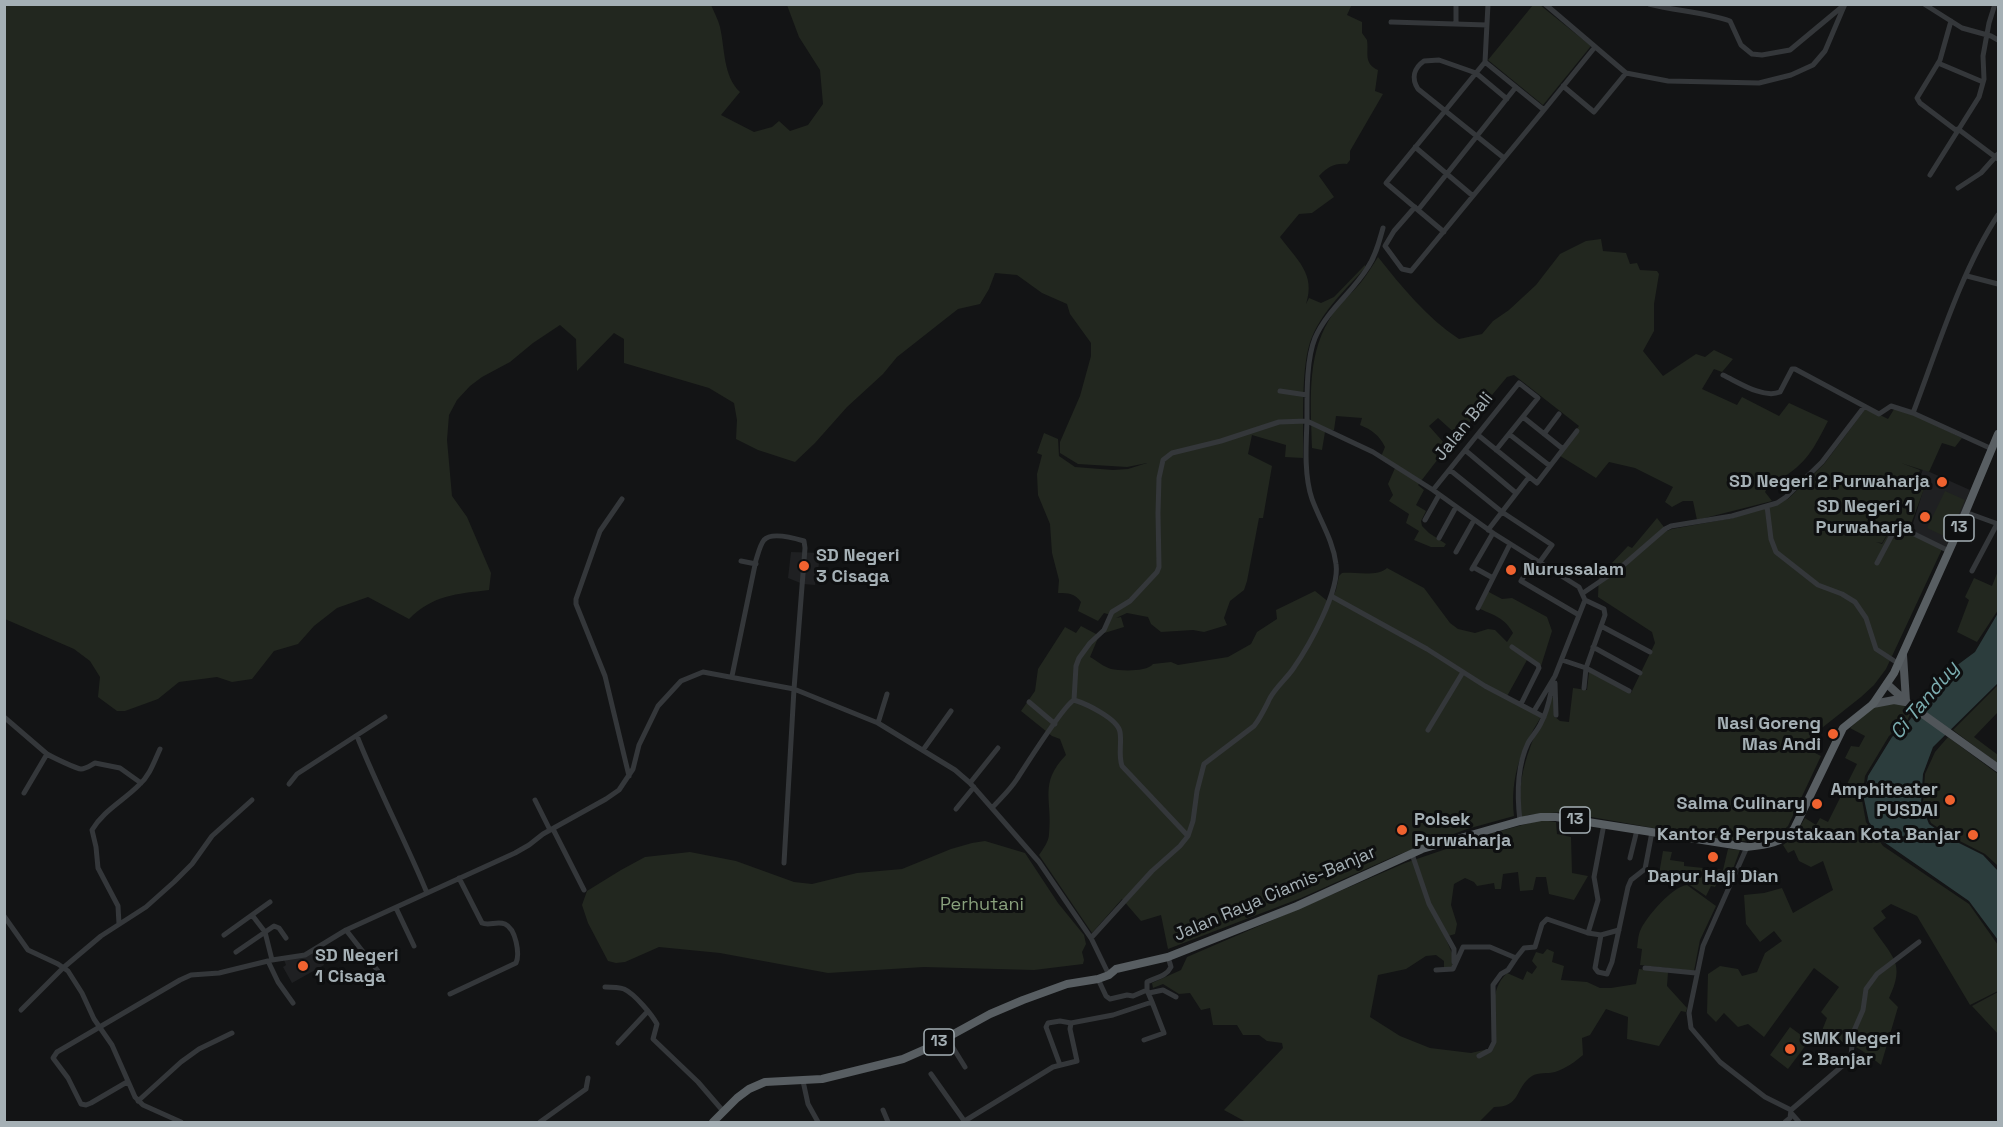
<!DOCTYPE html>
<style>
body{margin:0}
#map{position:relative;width:2003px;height:1127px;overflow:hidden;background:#131415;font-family:"Space Grotesk",sans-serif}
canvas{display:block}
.frame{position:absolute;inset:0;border:6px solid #a5b0b5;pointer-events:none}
</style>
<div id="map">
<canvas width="2003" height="1127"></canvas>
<div class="frame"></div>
</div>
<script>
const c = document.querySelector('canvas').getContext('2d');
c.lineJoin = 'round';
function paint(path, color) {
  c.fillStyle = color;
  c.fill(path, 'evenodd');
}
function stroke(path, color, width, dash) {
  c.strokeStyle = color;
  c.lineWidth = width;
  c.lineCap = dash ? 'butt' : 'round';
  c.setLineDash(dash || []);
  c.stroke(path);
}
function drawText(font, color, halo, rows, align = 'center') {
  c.font = font + ' "Space Grotesk",sans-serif';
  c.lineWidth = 6;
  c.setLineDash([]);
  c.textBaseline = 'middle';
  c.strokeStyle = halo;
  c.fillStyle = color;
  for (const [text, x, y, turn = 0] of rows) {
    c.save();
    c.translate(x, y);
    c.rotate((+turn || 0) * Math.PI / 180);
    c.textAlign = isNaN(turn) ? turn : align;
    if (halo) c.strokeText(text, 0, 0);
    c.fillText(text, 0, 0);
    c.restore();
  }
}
paint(new Path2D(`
 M1923 469 1970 490 1947 549 1911 530 1926 481 1920 478Z
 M791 552 821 553 815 585 803 584 788 578Z
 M317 951 324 965 292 983 283 967 286 965 284 960Z`), '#1f2022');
paint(new Path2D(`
 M1352 4 1347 15 1362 22V33L1367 40C1369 53 1363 63 1378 70L1375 91 1383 94 1350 151V160L1347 164C1334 163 1328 167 1319 176L1334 197 1312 213 1299 214 1280 237C1297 260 1316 274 1306 304L1309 298 1321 303 1334 297 1365 265 1366 267C1346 289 1324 309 1312 337 1300 365 1304 426 1303 458L1285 457 1286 445 1252 435 1248 454 1272 466 1263 518H1259L1247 581 1244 590 1230 601 1224 618 1227 625 1204 632 1193 630 1161 632 1151 624 1148 617 1127 613 1116 618 1121 617 1124 627 1101 634 1111 615 1104 613 1098 621 1078 611 1081 602C1074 593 1069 593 1058 593L1059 580 1052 553 1050 524 1038 495 1037 474 1042 455 1037 453 1044 433 1058 439 1059 456 1075 467 1113 470 1128 469 1147 463 1127 467 1078 464 1060 453V442L1080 396 1091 356V343L1070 314 1067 304 1042 293 1017 275 995 273 989 289 980 304 958 309 897 357 883 374 847 407 815 443 795 462 758 450 736 439 737 420 734 403 709 388 624 363V339L614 333 577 371 576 339 560 325 533 343 510 362 482 377 470 386 457 400 449 415 447 440 452 496 467 517 491 573 489 590C456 594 433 595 409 619L368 597 337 608 314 626 298 644 274 651 252 679 232 682 217 677 179 682 158 699 125 711H117L98 697 100 677 90 661 74 649 5 619V5H711C714 12 718 19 720 27 725 49 723 76 740 92L721 115 754 132 772 127 779 121 790 131 808 125 823 104 820 70 799 37 787 5Z
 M1533 5H1540L1591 46 1543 105 1488 60Z
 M1601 239 1603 251 1626 253 1630 264 1637 263 1640 270 1657 271 1659 274 1654 304V331L1643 351 1663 376 1696 354 1705 357 1714 350 1733 359 1722 372 1714 369 1702 389 1737 405 1742 397 1779 416 1789 403 1828 421C1813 450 1807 463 1779 480L1773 478 1765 492 1772 501 1697 520 1693 501H1683L1672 507 1665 502 1673 487 1635 468 1609 462 1596 478 1557 454 1579 426 1514 375 1507 377 1458 436 1438 418 1429 426 1445 444 1436 455 1438 459 1418 485 1424 490 1416 505 1426 511 1421 521 1422 526 1429 533 1446 544 1444 547H1431L1414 540 1419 531 1406 523 1409 514 1389 501 1393 495 1388 484 1395 468 1380 459 1385 447C1379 435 1372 430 1360 425L1362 418 1336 416 1334 430 1325 432 1322 450 1312 448C1311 405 1306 358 1329 320 1337 305 1352 294 1362 281 1368 273 1373 265 1378 257 1402 287 1426 317 1459 339L1482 334 1493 321 1509 310 1536 285 1560 254 1586 241Z
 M1896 406 1962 438 1955 447 1942 443 1929 472 1901 463 1920 470 1918 476 1927 481 1911 524 1897 518 1882 543 1876 542 1882 544 1895 523 1943 547 1886 669 1874 685 1861 697 1813 735 1809 750 1821 756 1788 826 1779 834 1762 839 1742 841 1704 837 1563 812 1528 815 1521 818C1515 773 1534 736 1552 697H1554V716L1560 721 1569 722 1573 688 1587 690 1589 672 1631 693 1655 643 1652 632 1598 597 1599 573 1611 564 1628 546 1632 548 1657 518 1667 531 1672 529 1733 518 1788 499 1824 464 1866 408 1888 419Z
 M1945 491 1965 500 1948 538 1927 528Z
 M1387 568 1424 588 1450 623 1458 629 1475 633 1488 629 1495 630 1507 642 1513 633C1505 618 1494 615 1480 609L1487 591 1502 599 1512 598 1547 617 1552 631 1541 666 1527 660 1506 698 1541 717C1521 749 1510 777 1514 816L1467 829 1395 856 1301 898 1168 949 1161 915 1141 921 1122 899 1092 933 1039 855C1043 849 1049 841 1049 834 1053 800 1038 784 1066 755L1060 739 1052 736 1021 711 1035 691 1038 669 1065 627 1076 633 1081 626 1096 634 1098 638 1090 657C1097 661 1104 667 1111 669 1121 671 1147 672 1153 664L1171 662 1178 665 1228 657 1251 644 1257 632 1277 619 1276 610 1315 591 1330 603 1336 590 1339 576 1342 573C1355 572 1378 577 1387 568Z
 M1998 571V610L1977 642 1957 632 1969 600 1965 597 1974 578 1992 586Z
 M1998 685V712L1974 737 1998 755V764L1953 730Z
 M1885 704H1902L1911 712 1907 721 1889 736 1865 776 1862 800 1866 822 1883 846 1969 904 1998 945V991L1970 1005 1917 916 1891 904 1881 911 1886 918 1873 928C1892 957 1906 963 1889 998L1898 1007 1881 1065C1867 1054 1851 1040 1833 1042L1821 1033 1827 1018 1821 1012 1839 987 1814 968 1764 1037 1748 1024 1738 1027 1724 1013 1716 1022 1707 1013 1708 974 1720 966 1738 969 1742 976 1757 972 1765 953 1782 941 1774 931 1760 942 1746 924 1744 895 1764 893 1782 888 1793 913 1833 890 1823 861 1811 867 1799 861 1794 850 1788 853 1783 845 1794 837 1805 818 1816 825 1820 818 1828 822 1857 764 1845 758 1851 746 1859 747 1865 736 1850 728 1871 709Z
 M1948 737 1998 774 1997 865 1985 854 1950 836 1931 823 1923 803 1925 774 1935 752Z
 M1541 820 1556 822 1557 834 1571 837 1572 873 1588 876 1574 900 1549 894 1546 877H1536L1533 890 1520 891 1518 872 1503 874 1501 889H1495L1494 883 1477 886 1474 882 1465 878 1454 884 1451 905 1457 924 1455 934 1445 937 1452 953V967H1444V961L1436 955 1426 956 1406 969 1378 975 1370 1017 1400 1036 1430 1048 1471 1053 1488 1049 1496 1040C1495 1016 1488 991 1507 973L1523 980 1527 971 1532 974 1537 967 1532 961 1536 952 1543 954 1547 949 1554 952 1552 962 1564 966 1561 980 1587 982 1600 988H1611L1636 984 1639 969 1668 972 1667 986 1687 1008 1686 1012 1681 1011 1659 1046 1627 1039 1628 1017 1606 1009 1590 1035 1582 1038 1583 1055C1575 1062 1566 1068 1555 1072 1548 1074 1538 1072 1532 1076 1514 1088 1522 1107 1494 1107L1479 1122H1246L1224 1110 1283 1048 1282 1043 1267 1041 1259 1035H1243L1237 1025H1213L1210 1008 1201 1010 1190 993 1179 994 1163 984 1153 988 1152 983 1181 970 1187 957 1405 863 1493 833Z
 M985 841 1025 853 1058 903 1084 935 1086 944 1082 952 1084 960 1083 964 1034 970 924 967 828 973 720 953 659 947 625 962 616 963 608 961 588 923 582 905 587 891 621 870 645 857 690 852 736 861 794 882 812 884 857 873 902 869 951 849 972 843Z
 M1728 849 1740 850 1730 877 1721 875 1715 887 1711 886 1706 896 1687 883H1681L1672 888 1668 872 1659 874 1663 851 1672 852 1670 860 1684 862V866L1723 870Z
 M1687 885 1716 906 1700 940 1694 971 1640 965 1642 949 1637 948C1638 942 1638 934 1641 929 1647 916 1673 886 1687 885Z
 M1998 992V1034L1972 1006Z
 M1790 1027 1809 1041 1788 1069 1770 1055Z`), '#22271f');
paint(new Path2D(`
 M1998 613V683L1933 747 1923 774 1921 803 1929 824 1949 838 1983 855 1998 871V940L1969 901 1884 842 1869 822 1864 799 1868 776 1892 737 1908 722 1948 672 1975 652Z`), '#2c3d3d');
stroke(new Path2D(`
 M1545 4 1626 73 1668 81 1759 83 1791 75 1813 65 1825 51 1845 4
 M1649 4C1676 11 1704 12 1730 21L1741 45 1752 54 1762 55 1790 50 1843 6
 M1924 4 1962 28 1991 36 1998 40
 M1951 21 1940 60 1917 98 1920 103 1957 131
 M1391 22 1487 25
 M1456 24V4
 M1938 63 1983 82
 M1563 86 1594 112 1626 73
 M1544 110 1595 47
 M1958 129 1998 159
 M1415 147 1473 196
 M1504 158 1418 89C1411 78 1414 68 1424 61L1439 60 1476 73 1507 99
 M1930 175 1979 97 1984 79 1983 56 1989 23 1995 4
 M1958 188 1981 173 1998 154
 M1415 207 1394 231 1385 246 1402 269 1411 271 1544 110 1485 62
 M1418 210 1516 87
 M1383 228C1379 242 1376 255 1368 267 1352 293 1327 310 1315 338 1306 360 1307 397 1307 421L1373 452 1433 490 1493 533 1579 587 1585 600 1555 676 1534 711
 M1444 232 1386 183 1485 62 1488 4
 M1967 276 1998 284
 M1723 375C1738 382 1763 399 1780 392L1792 369H1795L1879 414 1891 406 1913 413 1992 449
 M1280 391 1307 395
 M1913 413C1937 350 1961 271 1998 215
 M1523 417 1563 449
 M1509 434 1550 466
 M1544 434 1559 414
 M1478 435 1537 483 1577 431
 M1465 450 1516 493
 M1450 470 1502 512 1552 545 1539 563
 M1433 490 1519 383 1538 398 1496 450
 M622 499 600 531 576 599V604L605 676 629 776
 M1767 506 1771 539 1776 552 1818 585 1842 594 1855 602 1866 618 1876 649 1899 664
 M1965 512 1998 524
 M1425 520 1439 495
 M1488 530 1529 477
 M1439 538 1456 507
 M1456 552 1474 520
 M1534 560 1521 581 1579 615
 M741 561 756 564
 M1877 563 1893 533 1900 527 1949 551
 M1473 567 1493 578
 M1472 569 1493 533
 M1972 571 1997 524
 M1583 593 1620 568 1665 529 1671 526 1732 516 1777 503 1786 497 1822 462 1864 407
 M1331 596 1427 649 1485 686 1544 717
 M1478 608 1510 544
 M1601 626 1650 652
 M1512 647 1538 665 1539 668 1521 704
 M1593 647 1640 673
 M1562 660 1586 668 1605 615 1604 609 1585 600
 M732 676 756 560C758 554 760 545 764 540 771 532 794 538 804 541L805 548 794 689 784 863
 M1555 683 1556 715
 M1584 688 1586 668 1629 691
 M1074 700 1076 666 1079 658 1090 643 1104 630 1112 612 1130 601 1157 572 1159 567 1158 513 1159 478 1163 460 1172 453 1221 441 1279 422 1307 421C1306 445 1304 476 1312 499 1320 521 1333 540 1336 564 1340 591 1309 646 1293 669 1286 679 1276 687 1270 698 1265 708 1261 717 1254 726L1204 764 1197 791 1193 821 1188 836 1180 846 1152 871 1091 938
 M1029 702 1055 724
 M4 717 47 754
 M878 723 887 694
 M1428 730 1463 672
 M357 736C378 789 405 840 427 893
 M923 750 951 711
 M970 783 998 748
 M289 784 297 774 385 717
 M24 793 47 754C52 757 77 769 81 769 86 769 91 765 95 763L120 768 141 783
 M535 800 550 830
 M992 808C1000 799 1010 790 1017 779 1026 765 1064 705 1074 700 1087 704 1118 719 1120 732 1122 744 1118 754 1122 766L1188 836
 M956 809 974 787
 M1520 821C1517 796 1517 766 1528 743 1532 736 1538 730 1541 723 1548 711 1550 696 1553 683
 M553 829 584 890
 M1747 847 1703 946 1689 1013 1691 1028 1720 1062 1765 1097 1791 1110 1790 1118 1785 1122
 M1412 854 1429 904 1454 949V962
 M1630 858 1637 830
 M396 908 414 946
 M252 915 265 932 272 960
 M4 916 28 950 58 964 68 971 82 993 94 1019 112 1045 135 1097 143 1105 181 1122
 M119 924 118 906 98 868 96 847 92 830C103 811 123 801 139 785 150 775 154 762 160 749
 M346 930 378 971
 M1588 933 1598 900 1594 877 1604 824
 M224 935 270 902
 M1601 935 1619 930
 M236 952 274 926 279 928 286 938
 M268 961 278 982 293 1003
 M1645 968 1696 973
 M1436 970 1453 969 1463 947H1490L1516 958 1524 948 1535 947 1542 924 1547 919 1588 933 1601 935 1595 968 1598 972 1607 974 1612 962 1628 887 1631 880 1645 869 1652 832
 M1098 979 1106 996 1110 999 1127 995 1133 996 1147 990
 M605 987C612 987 618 987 624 989 635 994 652 1015 657 1024L653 1039 698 1082 723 1111
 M1149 993 1163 990 1176 997
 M450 994 516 963C520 954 516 929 505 924 497 921 489 926 482 923L459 878
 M21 1010 63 968 101 936 146 907 174 882 192 864 212 836 252 800
 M947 1038 965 1067
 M1144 1040 1164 1033 1152 1002
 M618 1043 648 1011
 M1479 1056 1490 1050 1494 1042 1493 985 1501 974 1508 970 1516 958
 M1060 1065 1046 1027 1048 1023 1060 1021 1071 1023
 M931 1074 965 1122
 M803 1081 808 1104 818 1122
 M127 1082 91 1103 86 1105 81 1104 68 1078 53 1058 57 1052 180 980 191 975 219 973 272 960 305 955 346 930 515 853 529 845 543 834 606 799 619 790 633 769 639 745 658 706 681 681 703 672 794 689 878 723 955 770 970 783 1039 862 1091 938 1109 975
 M138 1101 181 1062 199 1049 232 1033
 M883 1110 888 1122
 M1791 1110 1848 1061 1851 1056 1853 1033 1863 1010 1866 989 1877 974 1919 942
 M1792 1114 1799 1122
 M540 1122 586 1089 588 1078
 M963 1122 1053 1067 1077 1061 1070 1029 1071 1023 1113 1015 1152 1002 1147 990V982C1156 977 1166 977 1171 967L1168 957`), '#34373a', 5);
stroke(new Path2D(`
 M1903 655 1906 701
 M1887 684 1910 705 1998 768
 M1873 704 1894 700 1905 702`), '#505559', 8);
stroke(new Path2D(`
 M713 1122 737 1098 749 1089 765 1082 822 1079 903 1059 928 1048 990 1014 1023 1000 1067 984 1098 979 1109 975 1116 969 1168 957 1297 906 1422 849 1520 821 1541 817H1556L1747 847C1764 845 1783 843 1794 829L1843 728 1873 704 1894 673 1953 542 1998 434`), '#585e62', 8);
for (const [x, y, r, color] of [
 [1942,482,6,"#f0622f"],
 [1925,517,6,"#f0622f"],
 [804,566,6,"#f0622f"],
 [1511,570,6,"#f0622f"],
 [1833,734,6,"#f0622f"],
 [1950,800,6,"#f0622f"],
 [1817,804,6,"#f0622f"],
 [1402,830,6,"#f0622f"],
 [1973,835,6,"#f0622f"],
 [1713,857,6,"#f0622f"],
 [303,966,6,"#f0622f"],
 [1790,1049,6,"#f0622f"]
]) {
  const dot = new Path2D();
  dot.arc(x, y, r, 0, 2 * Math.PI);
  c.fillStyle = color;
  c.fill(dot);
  stroke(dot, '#0e0f10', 2);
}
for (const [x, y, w] of [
 [1959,528,30],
 [1575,820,30],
 [939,1042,30]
]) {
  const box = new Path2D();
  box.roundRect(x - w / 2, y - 13, w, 26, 4.5);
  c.fillStyle = '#0e0f10';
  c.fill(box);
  stroke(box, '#a5b0b5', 1.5);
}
drawText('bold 16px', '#a5b0b5', null, [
 ["13",1959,528],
 ["13",1575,820],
 ["13",939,1042]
]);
drawText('18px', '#a5b0b5', '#0e0f10', [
 ["Jalan Bali",1464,427,-51],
 ["Jalan Raya Ciamis-Banjar",1275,894,-23]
]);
drawText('bold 18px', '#a5b0b5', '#0e0f10', [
 ["SD Negeri 2 Purwaharja",1930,482],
 ["SD Negeri 1",1913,507],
 ["Purwaharja",1913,528],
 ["SD Negeri",816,556,"left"],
 ["3 Cisaga",816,577,"left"],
 ["Nurussalam",1523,570,"left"],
 ["Nasi Goreng",1821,724],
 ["Mas Andi",1821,745],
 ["Amphiteater",1938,790],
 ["PUSDAI",1938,811],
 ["Salma Culinary",1805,804],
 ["Polsek",1414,820,"left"],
 ["Purwaharja",1414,841,"left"],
 ["Kantor & Perpustakaan Kota Banjar",1961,835],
 ["Dapur Haji Dian",1713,877,"center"],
 ["SD Negeri",315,956,"left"],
 ["1 Cisaga",315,977,"left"],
 ["SMK Negeri",1802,1039,"left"],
 ["2 Banjar",1802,1060,"left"]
], 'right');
drawText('18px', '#88a07c', '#0e0f10', [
 ["Perhutani",982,905]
]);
drawText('italic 20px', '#7badb0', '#0e0f10', [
 ["Ci Tanduy",1925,701,-50]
]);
</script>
